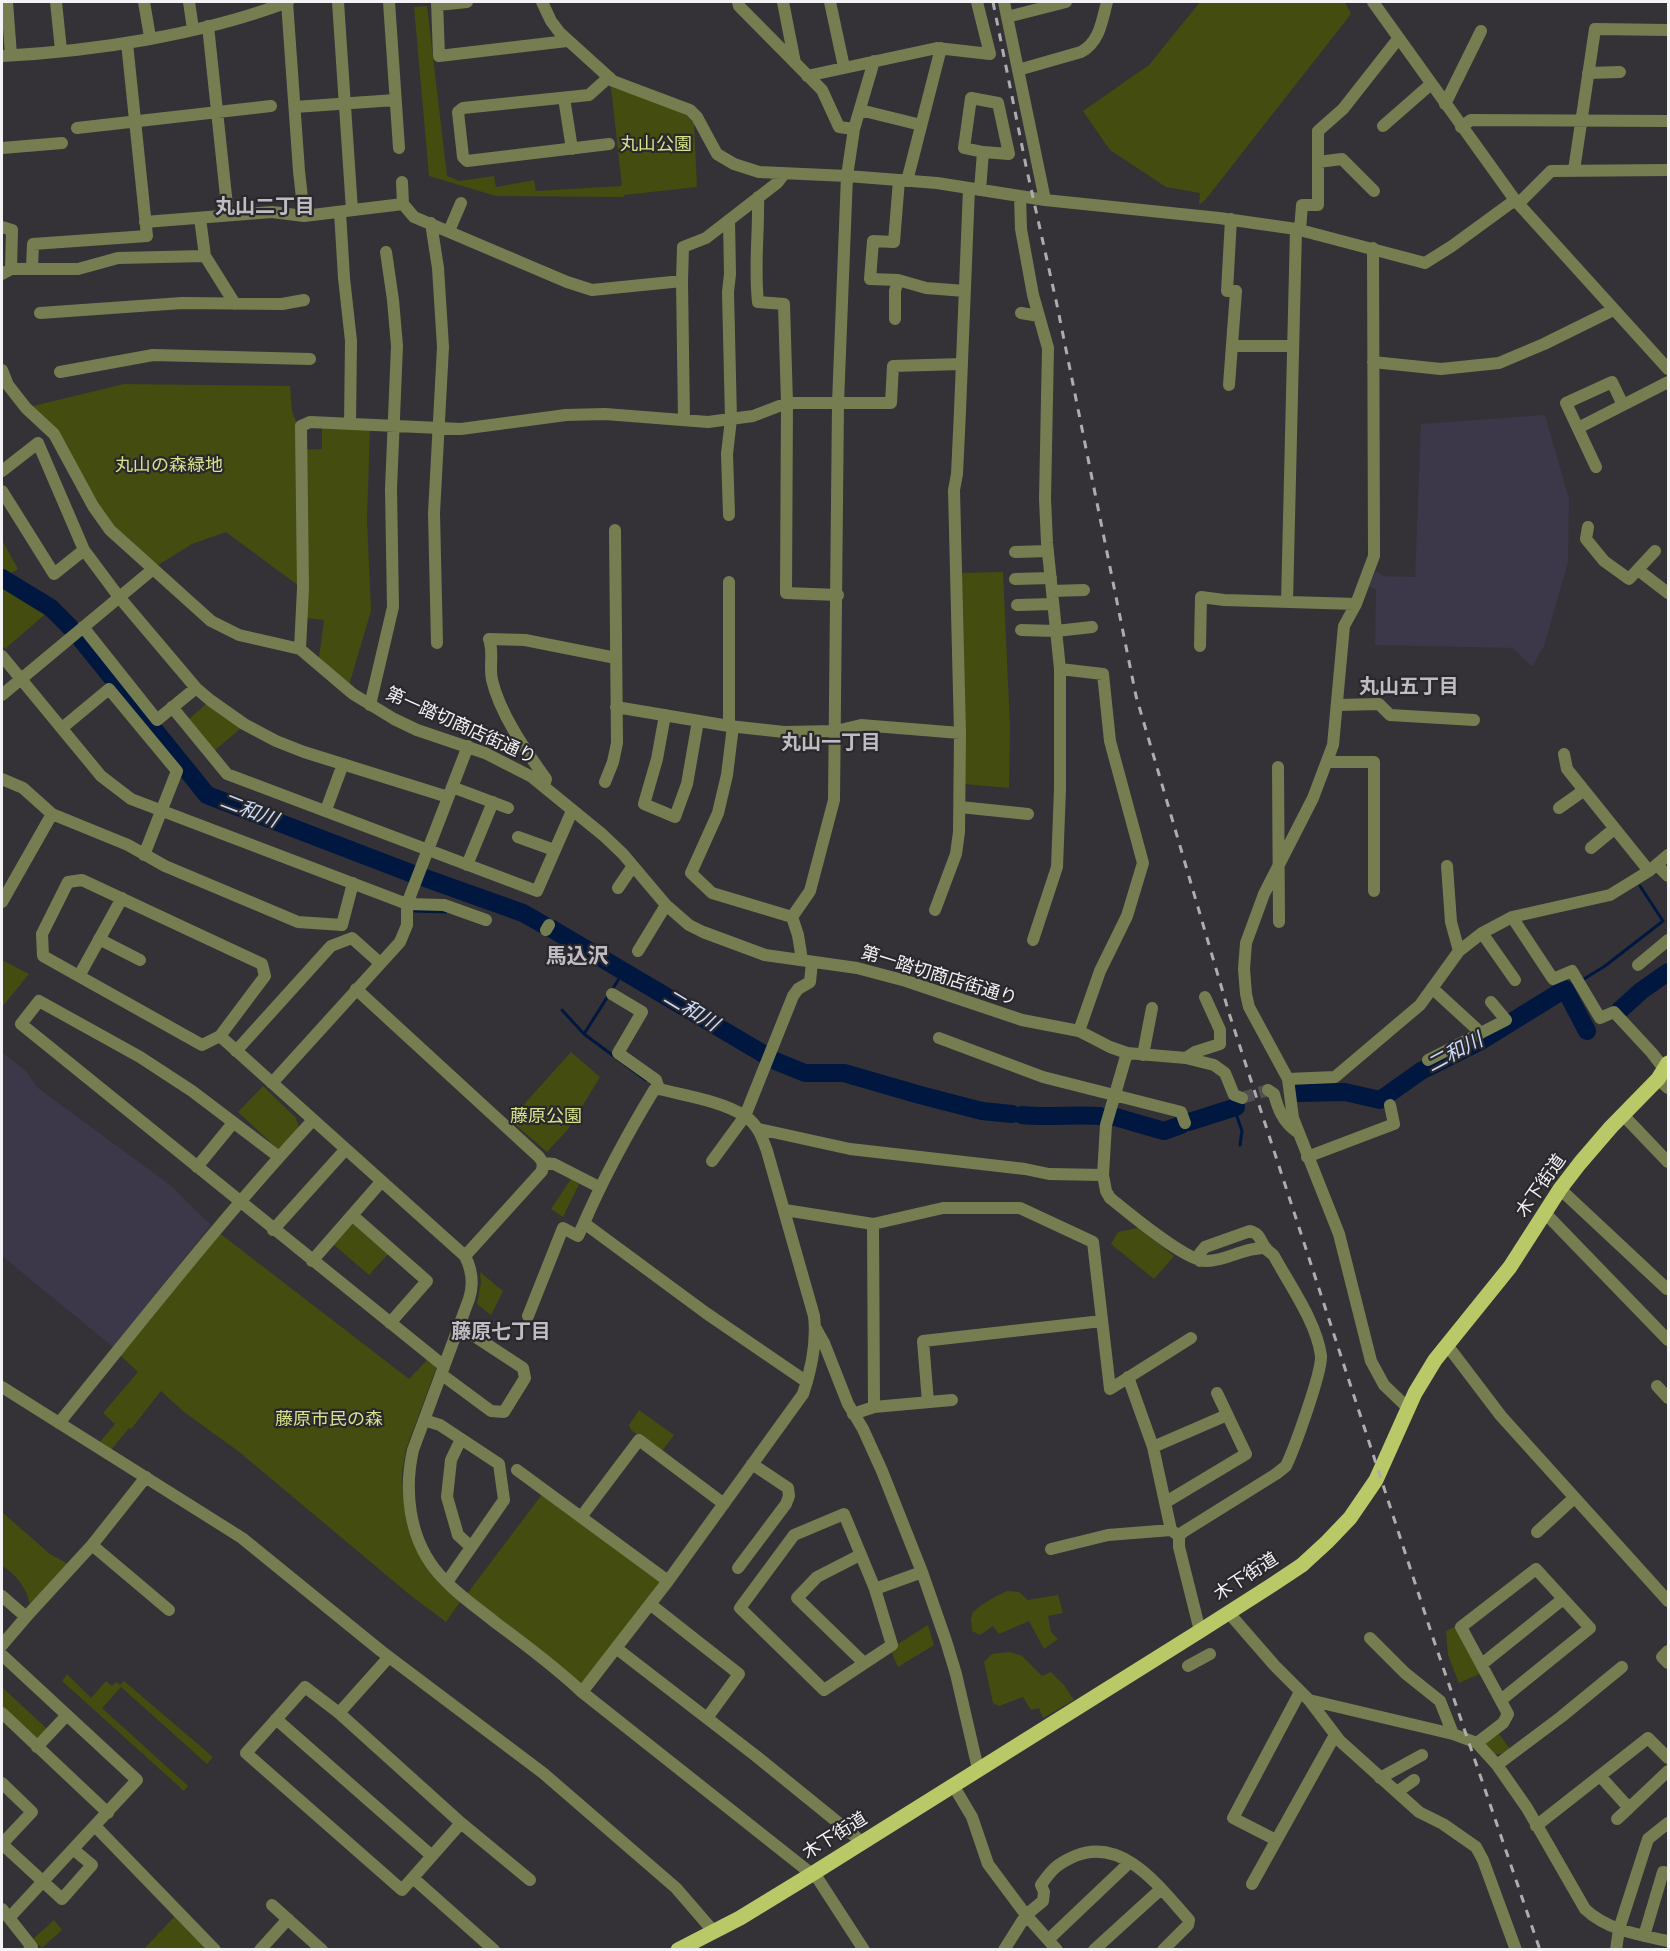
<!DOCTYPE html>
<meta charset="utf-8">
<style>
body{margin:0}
#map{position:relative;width:1670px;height:1951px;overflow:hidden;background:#343236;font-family:"Work Sans",sans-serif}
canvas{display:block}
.frame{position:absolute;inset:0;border:3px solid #f3f2f4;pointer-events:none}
</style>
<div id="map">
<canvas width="1670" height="1951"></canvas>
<div class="frame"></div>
</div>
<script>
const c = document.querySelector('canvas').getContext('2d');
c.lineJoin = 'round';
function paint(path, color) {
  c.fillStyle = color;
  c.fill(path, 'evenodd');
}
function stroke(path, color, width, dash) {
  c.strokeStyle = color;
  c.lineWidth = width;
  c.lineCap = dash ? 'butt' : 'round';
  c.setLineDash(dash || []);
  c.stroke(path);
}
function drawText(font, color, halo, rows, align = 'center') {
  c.font = font + ' "Work Sans","Noto Sans JP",sans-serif';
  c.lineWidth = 4.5;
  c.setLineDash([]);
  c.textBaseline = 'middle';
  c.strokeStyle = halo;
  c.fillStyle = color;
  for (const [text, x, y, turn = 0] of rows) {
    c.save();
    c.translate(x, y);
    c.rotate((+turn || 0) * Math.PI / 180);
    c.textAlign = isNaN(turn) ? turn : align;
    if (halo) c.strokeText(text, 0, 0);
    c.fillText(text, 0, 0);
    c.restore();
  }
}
paint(new Path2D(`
 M1545 415 1569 499 1568 562 1544 646 1532 667 1513 648 1375 645 1376 589 1368 587 1376 571 1383 576 1415 577 1421 424Z
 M2 1052 26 1071 38 1088 170 1185 211 1225 113 1347 2 1256Z`), '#3c3749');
paint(new Path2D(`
 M1200 2H1345L1351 14 1206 199 1199 205 1200 193 1166 187 1110 150 1083 111 1149 65Z
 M427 6 447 176 459 181 494 176 496 187 534 180 536 191 622 186 611 87C633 95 681 104 694 123L697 187 624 195V197L496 196 429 176 414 7Z
 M124 384 290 386 292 411 297 424V450L322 449V426L370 427 367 520 371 611 349 685 319 658 324 620 306 618 307 592 226 532 192 544 155 567 121 537 33 406Z
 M2 540 18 569 6 576 2 574Z
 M1003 572 1010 727 1009 788 964 784 960 573Z
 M2 582 50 610 5 649 2 645Z
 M206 704 241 728 213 752 187 721Z
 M2 960 29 974 2 1007Z
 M571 1052 600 1077 569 1128 547 1152 510 1120Z
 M263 1086 296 1118 299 1128 279 1150 238 1112Z
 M571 1179 579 1184 563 1217 551 1209Z
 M351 1222 390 1252 369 1275 332 1243Z
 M1138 1228 1174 1256 1154 1279 1111 1244 1118 1232Z
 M218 1232 409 1379 428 1359 434 1363 436 1369 406 1449 402 1472 403 1500 410 1531 439 1583 460 1602 446 1622 410 1595 238 1451 184 1412 161 1391 131 1429 129 1428 111 1450 99 1443 115 1424 103 1413 138 1372 120 1355Z
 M480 1272 503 1291 491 1315 477 1304 481 1283Z
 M639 1410 674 1435 661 1452 631 1430 629 1425Z
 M543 1493 663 1581 582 1686 467 1594Z
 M2 1512 50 1554 68 1564 30 1605C27 1588 16 1574 2 1566Z
 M1007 1591 1019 1592 1028 1600 1058 1595 1063 1613 1048 1616 1051 1632 1058 1639 1044 1649 1029 1621 999 1634 993 1626 980 1635 972 1631 971 1619 973 1612C983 1603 994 1597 1007 1591Z
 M928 1625 934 1645 898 1667 890 1649Z
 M1457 1626 1482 1673 1459 1683 1448 1655 1446 1631Z
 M1010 1652 1022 1656 1042 1676 1051 1672 1064 1685 1074 1700 1043 1718 1039 1708 1031 1710 1023 1697 999 1706 993 1703 984 1662 992 1654Z
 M67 1674 91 1698 106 1681 112 1686 116 1682 120 1685 124 1681 213 1757 207 1764 121 1687 102 1708 188 1786 184 1791 62 1681Z
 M2 1687 47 1729 38 1738 33 1737 2 1706Z
 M1499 1734 1510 1749 1503 1754H1494L1485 1744Z
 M176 1915 208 1950H143Z
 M54 1920 62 1930 42 1948 33 1939Z`), '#454c0f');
stroke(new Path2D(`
 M415 911 446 912
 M1584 979 1605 966 1663 921 1640 886
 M612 990 623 972
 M608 996 584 1034 646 1080
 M562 1010 584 1034
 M1234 1108 1242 1131 1240 1145`), '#001740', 3);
stroke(new Path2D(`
 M2 578 51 608 70 627
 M80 638 207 795 413 874
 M425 878 523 913 544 925
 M552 929 767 1056
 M1620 1010 1641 991 1668 972
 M773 1060 805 1073H844L920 1095 982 1111 1012 1114
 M1295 1093 1345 1092 1380 1100 1421 1071 1479 1042 1565 989 1587 1031
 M1022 1115C1048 1118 1074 1114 1100 1116
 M1112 1116 1164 1131 1181 1125
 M1189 1122 1236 1107`), '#001740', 18);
stroke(new Path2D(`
 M1242 1098 1268 1090`), '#514f52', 12, [12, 6]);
stroke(new Path2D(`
 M7 2 11 55
 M56 2 61 50
 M144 2 150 37
 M189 2 193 29
 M287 2 299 171 304 216
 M338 2 352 210
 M389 2 399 148
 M437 2 439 56 567 41
 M542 2 551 21 560 33 613 81 690 110 697 117 717 154 734 164 759 172 847 176 937 183 1045 200 1219 218 1296 229 1425 263 1452 246 1515 200
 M738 2 739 6 822 90 839 127 854 129
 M783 2 795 63
 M830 2 844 67
 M1004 2 1045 200
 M1373 2 1515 200 1668 369
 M437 5 467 2
 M1007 17 1066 2
 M208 26 228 215
 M2 56C95 51 201 35 288 2
 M1018 70 1081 52C1100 42 1102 20 1107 2
 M1588 73 1620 72
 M807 76 937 48 990 54 977 2
 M609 77 589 95 463 108 458 112 463 157 467 161 609 144
 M564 98 572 149
 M1445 104 1481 31
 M295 107 395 100
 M860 110 921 125
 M1383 126 1431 84
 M1461 127 1471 120 1668 121
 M77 128 271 106
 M2 148 62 143
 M1318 162 1342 159 1374 191
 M1574 170 1595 29 1668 30
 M899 180 894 242 873 241 870 279 898 280 926 288 965 291
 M907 181 941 48
 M402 182 403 204
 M980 190 983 152 964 148 971 98 998 103 1009 154 983 152
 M1020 196 1021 229 1033 295 1048 348 1045 499 1047 543 1060 669 1103 674 1110 741 1143 863 1127 916 1100 971 1079 1031
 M758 197C759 232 754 267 758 302L784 304 787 403 786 593 838 595
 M1518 204 1551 171 1668 170
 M340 212 344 278 351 341 350 424
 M200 218 205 256 235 304
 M729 220 730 274 728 292 731 419 727 454 729 515
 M145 222 272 212 304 216 403 204 414 217 567 282 592 290 682 281 683 247 706 238 777 183 784 174
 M431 223 438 268 443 347 434 513 437 643
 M2 227 12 230 11 269
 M1300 230 1302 205H1318V131L1343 109 1398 39
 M449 231 461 203
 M1373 248 1374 556 1356 604 1344 626 1333 745 1313 798 1264 894 1246 943 1244 969 1246 994 1249 1007 1288 1079 1293 1118 1339 1234 1371 1361 1384 1385 1409 1409
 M32 268 33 244 147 236 127 43
 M2 274 11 269H78L118 258 205 256
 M682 281 684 420
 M40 313 182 303 282 304 304 300
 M1021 313 1039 316
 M895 319V291L898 280
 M1232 346H1293
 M1373 362 1441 369 1499 363 1544 344 1613 310
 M2 370 8 385 26 408 54 434 93 506 110 530 211 621 239 635 300 649 353 694 394 719 417 730 485 753 532 777 603 835 623 854 666 905 689 925 703 932 765 955 857 968 906 981 1022 1020 1079 1031 1110 1047 1127 1053 1186 1058 1214 1065 1225 1073 1234 1095 1242 1098
 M60 372 153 355 310 359
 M1229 385 1236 291H1227L1231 219
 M1578 428 1668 382
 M1596 467 1566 403 1612 382 1623 405
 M2 471 38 443 84 550 119 597 196 688 210 700 244 724 276 741 304 752 448 797
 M2 491 54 574 84 550
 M1588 527 1586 539 1604 561 1629 579 1655 551
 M1015 552 1048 551
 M1638 570 1668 593
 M1015 579 1051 578
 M1052 591 1084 590
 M1287 602 1296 229
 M1017 605 1053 604
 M83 627 157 720 196 688
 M1021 630 1056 631 1092 627
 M1200 646 1201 597 1224 600 1356 604
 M300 649 303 588 301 426 310 422 461 429 566 415 605 414 708 422 753 416 787 403H891L893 366 962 364
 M2 656 101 776 131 799 407 904 444 905 486 920
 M2 695 152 570
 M370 705 393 607 391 489 397 346 393 300 386 252
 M1338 705 1379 704 1390 715 1474 720
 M172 707 227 774 537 891 572 811
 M616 707 729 726 784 732 836 731 861 725 960 733
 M665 715 657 759 644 804 675 817 687 784 698 721
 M729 726V582
 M733 726 727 775 718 813 691 873 712 893 792 917 798 935 802 960
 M62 728 109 689 177 771 144 855
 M1564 754 1567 769 1649 871
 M1327 762H1374V891
 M1278 767 1279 922
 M2 779 23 788 52 814 128 845 165 866 298 922 342 925 353 883
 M605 782 613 762 617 743 615 530
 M544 786 546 779C526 751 500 714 492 680 489 666 494 653 489 639L525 640 616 658
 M452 787 508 808
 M960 807 1028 814
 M1559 808 1583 791
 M326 810 343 764
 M518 837 554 850
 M1591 848 1614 829
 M467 865 493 802
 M1657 865 1668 876
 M1447 866 1451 922 1459 951
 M82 880 262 964 265 976 220 1036 202 1045 43 956 42 934 68 882Z
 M618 888 633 866
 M2 902 52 814
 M935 910 956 854 959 832 960 733 954 490 957 474 960 411 969 188
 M792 917 810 891 834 800 838 403 847 176 854 129 874 61
 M1512 917 1553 979 1572 971 1600 1018 1614 1012 1652 1053 1665 1070
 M546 930 549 925
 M1482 933 1515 980
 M99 939 140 960
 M1033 940 1057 867 1060 789V669
 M638 951 666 905
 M1638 965 1668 940
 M79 976 122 898
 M1432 988 1481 1033
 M356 989 539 1157 543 1163 542 1171 465 1256
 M612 994 642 1012 618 1053 656 1080 659 1089
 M220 1036 465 1256C472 1270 474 1284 469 1299L413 1450C404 1490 409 1535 434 1568 451 1590 475 1606 496 1623 526 1645 555 1667 582 1692L818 1879 864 1950
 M939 1038 1043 1077 1181 1112 1185 1123
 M236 1051 331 946 352 938 380 963
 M1127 1053 1106 1125 1103 1175 1106 1191 1110 1198C1128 1212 1186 1262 1207 1261 1227 1261 1244 1247 1266 1248
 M1143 1055 1152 1008
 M1186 1058 1195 1052 1220 1044V1030L1205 997
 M1428 1060 1506 1020 1491 1002
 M1288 1079 1335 1077 1420 1005 1459 951 1482 933 1512 917 1610 895 1649 871 1668 855
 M1658 1079 1668 1088
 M272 1083 400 942 407 925V904L468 746
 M1268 1090 1274 1094C1278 1109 1283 1122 1296 1131
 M1623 1115 1668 1162
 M759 1129 850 1149 1025 1169 1049 1174 1103 1175
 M279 1157 192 1091 140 1057 39 1001 21 1024 444 1366
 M1307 1157 1394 1124 1390 1105
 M712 1161 745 1116C721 1101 687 1096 659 1089L654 1090C628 1133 604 1177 584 1223L706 1313 807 1382
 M543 1163 554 1164 599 1187
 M197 1167 233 1123
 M1560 1189 1667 1289
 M785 1210 873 1224 943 1208H1020L1093 1242 1110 1389 1191 1338
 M1545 1213 1668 1340
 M352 1215 427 1281 390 1323
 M873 1224 874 1407
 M273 1230 345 1150
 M312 1261 381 1182
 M1200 1261V1253L1205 1247 1250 1231C1261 1234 1260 1241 1266 1249 1268 1251 1272 1253 1274 1256 1289 1284 1317 1323 1321 1356 1322 1372 1295 1447 1286 1466L1276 1474 1183 1532 1179 1536V1547L1200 1631
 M528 1316 563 1228 578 1236 584 1223
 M815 1327 824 1343 848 1404 863 1429 882 1471 922 1572 946 1641 956 1674 978 1769
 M1447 1345 1501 1416 1668 1601
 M441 1374 491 1411 504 1412 525 1378 523 1368 459 1326
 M1128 1377 1153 1447 1171 1530 1179 1536
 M1657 1386 1668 1398
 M2 1387 242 1538 381 1651 543 1773 676 1888 714 1932
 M928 1402 923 1341 1102 1321
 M853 1414 874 1407 952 1400
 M424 1420 440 1425 499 1464 504 1500 447 1582
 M59 1423C142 1321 223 1217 313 1120
 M461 1439 451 1460 447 1497 458 1535 471 1547
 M1153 1447 1227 1415
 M517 1470 668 1581 803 1394C811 1370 817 1341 814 1316L767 1151C762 1137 758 1125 745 1116L793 996 798 989 810 982 812 962
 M1166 1502 1246 1454 1217 1393
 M581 1517 639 1440 724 1504
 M1537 1532 1574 1498
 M92 1545 169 1610
 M1051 1549 1108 1535 1171 1530
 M860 1555 817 1577 797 1598 864 1663
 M738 1568 786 1504 789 1496 788 1488 752 1464
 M875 1589 892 1645 824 1690 740 1608 794 1535 844 1514 875 1589 922 1572
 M2 1596 26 1617 2 1645
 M650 1604 739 1674 707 1718
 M1228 1612 1275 1666 1309 1700 1340 1741 1419 1812 1443 1824 1476 1847 1483 1860 1516 1950
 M26 1617 92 1545 146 1477
 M1370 1638 1405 1673 1440 1701 1453 1734
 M616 1648 668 1581
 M1668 1651 1662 1657 1668 1663
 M2 1655 137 1780 9 1918
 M1482 1664 1563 1599
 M1188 1666 1210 1654
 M582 1692 616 1648 756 1756 862 1842
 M1309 1700 1453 1734 1477 1743 1497 1765 1527 1808 1585 1909C1607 1930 1639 1935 1668 1941
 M2 1713 108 1813
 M339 1713 461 1823 402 1890 246 1753 305 1687 339 1713 389 1657
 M276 1719 432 1856
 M1477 1743 1503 1723 1508 1714 1461 1627 1536 1569 1590 1628 1501 1700
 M37 1747 67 1715
 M1497 1765 1561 1717 1622 1667
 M1600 1776 1629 1808 1668 1771
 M1380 1778 1422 1755
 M2 1783 32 1812 2 1844 62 1899 92 1865 73 1849
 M953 1785 972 1817 988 1864 1026 1915 1057 1950
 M1397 1792 1414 1780
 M1617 1819 1629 1808
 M461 1823 530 1880
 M95 1826 215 1950
 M1536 1826 1648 1738 1668 1758
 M1276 1840 1233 1818 1300 1692
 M413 1878 494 1950
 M1252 1884 1335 1735
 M272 1905 322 1950
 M2 1909 32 1947 29 1950
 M1644 1936 1663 1872 1668 1873
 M1049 1939 1130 1862
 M260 1950 288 1919
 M1004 1950 1026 1915 1043 1901 1044 1892 1041 1885C1052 1869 1057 1864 1075 1856 1124 1836 1161 1889 1189 1920L1188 1925 1163 1950
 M1094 1950 1161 1889
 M1616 1950 1619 1929 1648 1839 1668 1823`), '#767e51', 12);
stroke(new Path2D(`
 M678 1950 740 1918 812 1874 1200 1631 1272 1585 1302 1565 1327 1542 1350 1518 1376 1480 1415 1393 1435 1360 1510 1267 1560 1189 1580 1163 1611 1127 1658 1079 1668 1063`), '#bac968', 15);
stroke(new Path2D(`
 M993 2 1026 166 1057 305 1136 696 1229 1013 1432 1635 1540 1950`), '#aeacaf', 3, [8, 8]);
drawText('18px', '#d5e389', '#2a282c', [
 ["丸山公園",656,145],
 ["丸山の森緑地",169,466],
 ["藤原公園",546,1117],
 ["藤原市民の森",329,1420]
]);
drawText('18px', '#f3f2f4', '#2a282c', [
 ["第一踏切商店街通り",461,726,24],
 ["第一踏切商店街通り",939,976,17],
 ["木下街道",1541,1186,-55],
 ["木下街道",1246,1577,-33],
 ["木下街道",835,1836,-32]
]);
drawText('bold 20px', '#c0bdc2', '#2a282c', [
 ["丸山二丁目",265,207],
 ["丸山五丁目",1409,687],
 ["丸山一丁目",831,743],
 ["藤原七丁目",501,1332]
]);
drawText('italic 20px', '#c9dcfa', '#2a282c', [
 ["二和川",249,811,21],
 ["二和川",691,1011,31],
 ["二和川",1455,1053,-28]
]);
drawText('bold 21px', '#c0bdc2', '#2a282c', [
 ["馬込沢",577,957]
]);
</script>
